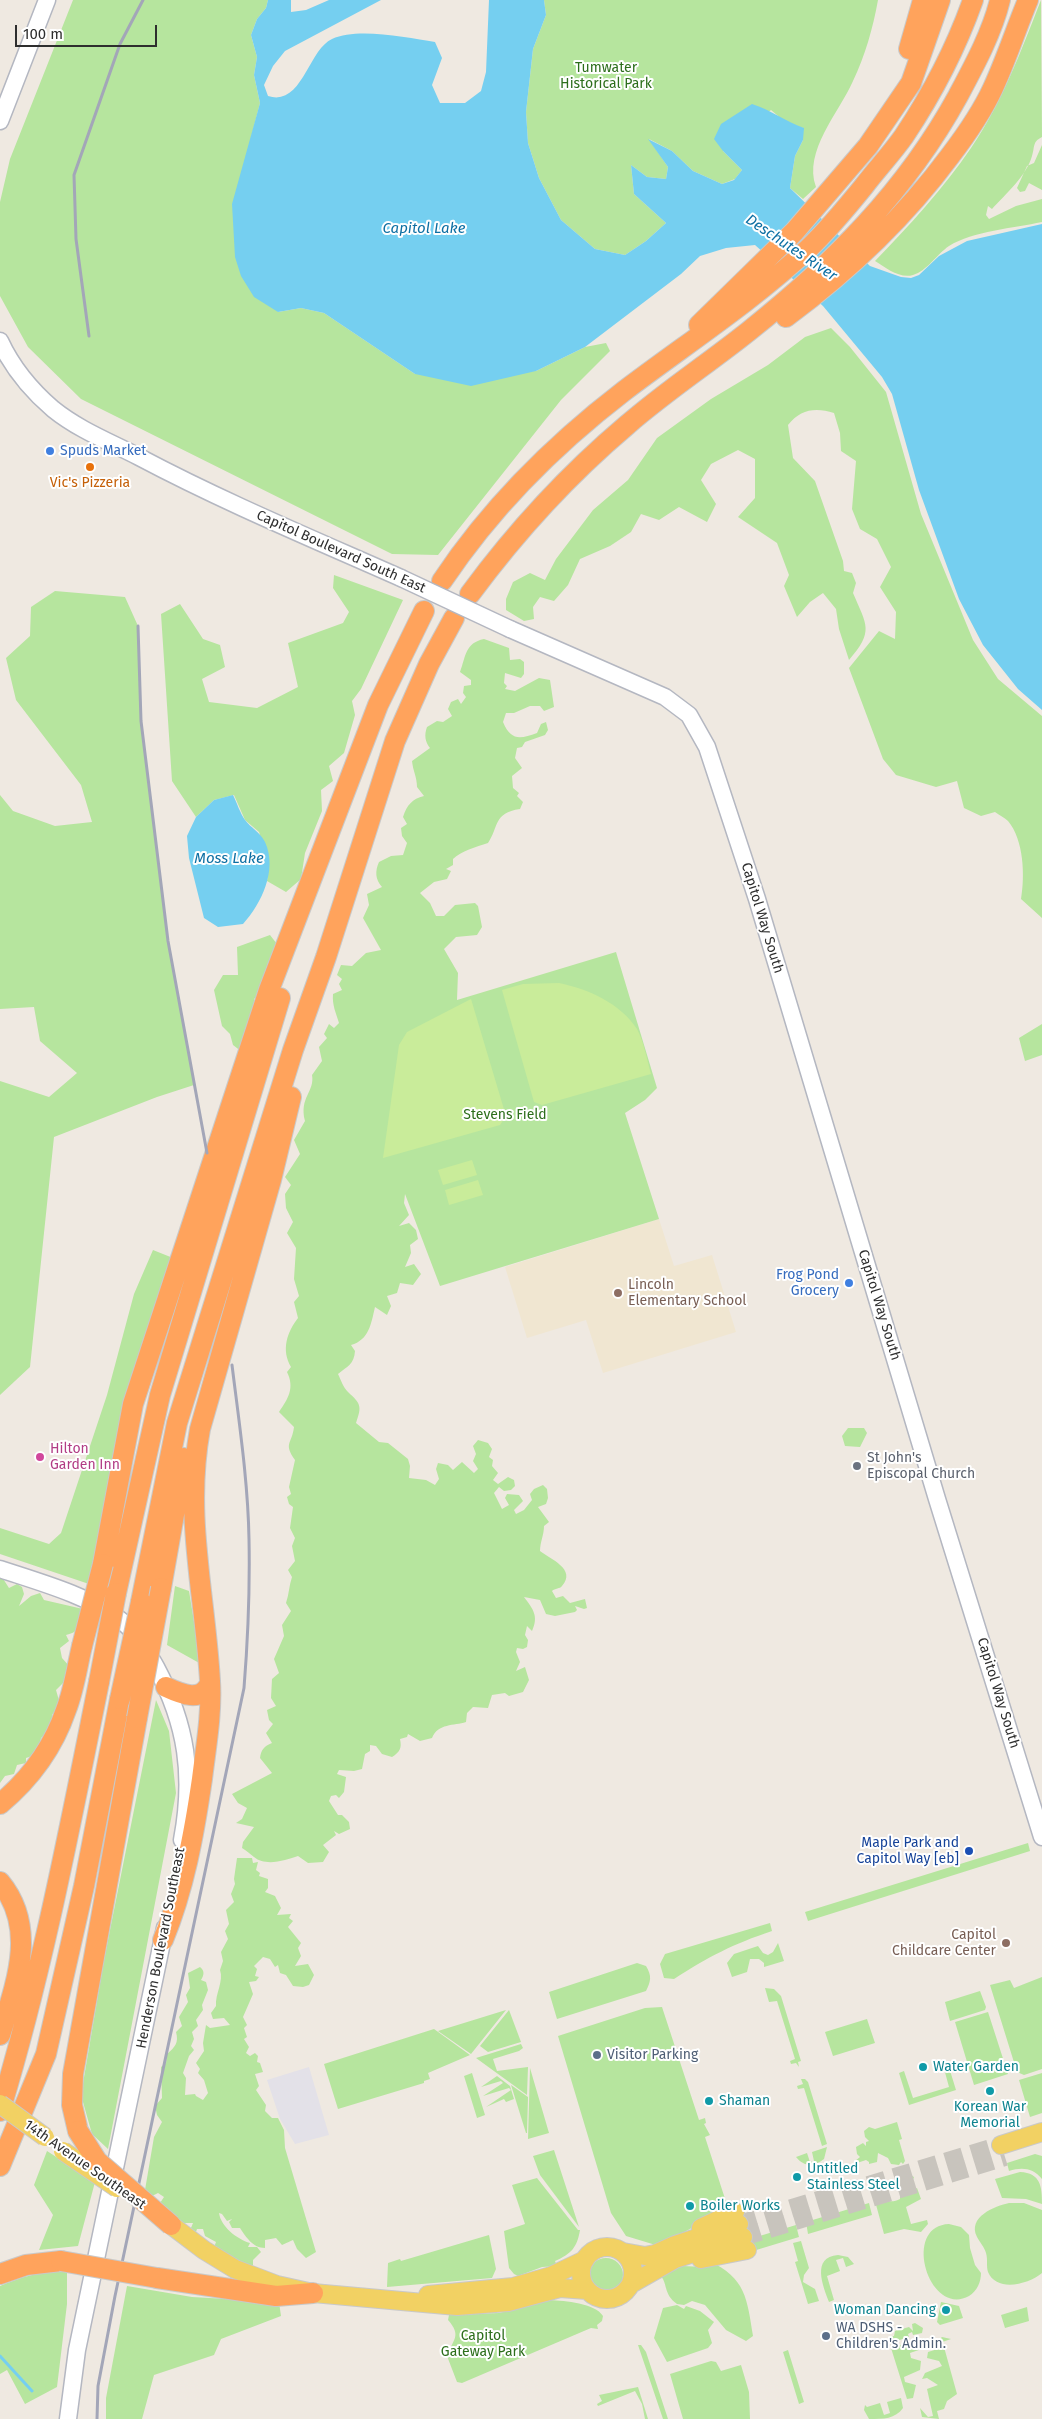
<!DOCTYPE html>
<style>
body{margin:0}
#map{position:relative;width:1042px;height:2419px;overflow:hidden;background:#efe9e1;font-family:"Fira Sans",sans-serif}
canvas{display:block}
.scale{position:absolute;left:15px;top:25px;width:142px;height:22px;box-sizing:border-box;border:2px solid #2e2e2e;border-top:0;padding-left:6px;font-size:15px;line-height:18px;white-space:nowrap;color:#2e2e2e;-webkit-text-stroke:4px #fff;paint-order:stroke}
</style>
<div id="map">
<canvas width="1042" height="2419"></canvas>
<div class="scale">100 m</div>
</div>
<script>
const c = document.querySelector('canvas').getContext('2d');
c.lineJoin = 'round';
function paint(path, color) {
  c.fillStyle = color;
  c.fill(path, 'evenodd');
}
function stroke(path, color, width, dash) {
  c.strokeStyle = color;
  c.lineWidth = width;
  c.lineCap = dash ? 'butt' : 'round';
  c.setLineDash(dash || []);
  c.stroke(path);
}
function drawText(font, color, halo, rows, align = 'center') {
  c.font = font + ' "Fira Sans",sans-serif';
  c.lineWidth = 4;
  c.setLineDash([]);
  c.textBaseline = 'middle';
  c.strokeStyle = halo;
  c.fillStyle = color;
  for (const [text, x, y, turn = 0] of rows) {
    c.save();
    c.translate(x, y);
    c.rotate((+turn || 0) * Math.PI / 180);
    c.textAlign = isNaN(turn) ? turn : align;
    if (halo) c.strokeText(text, 0, 0);
    c.fillText(text, 0, 0);
    c.restore();
  }
}
paint(new Path2D(`
 M309 2067 329 2135 295 2144 280 2119 267 2080Z`), '#e3e1e8');
paint(new Path2D(`
 M659 1219 674 1266 712 1255 736 1332 603 1373 586 1320 527 1338 505 1267Z`), '#f0e6d1');
paint(new Path2D(`
 M73 0H268L266 8 257 19 251 35 257 57 254 75 260 103 251 138 278 312 301 308 324 313 415 374 536 371 585 347 606 343 610 351 561 400 438 555 392 554 81 399 28 347 0 296V202L10 159Z
 M544 0H878C873 28 865 56 853 81 839 113 803 151 816 187L803 199 790 188 795 156 803 140V128L784 121 771 110 723 151 742 170 735 179 722 184 693 171 672 151 649 139 668 167 666 179 647 177 631 165 634 194 666 223 646 241 625 255 595 249 561 220 539 178 528 143 526 112 533 49 546 15Z
 M1041 0 1042 137C1032 142 1035 147 1032 156 1027 175 1005 195 992 209L988 206 986 215 989 219 1016 206 1042 199V222C1014 228 973 231 949 246 937 254 927 271 913 275 900 279 886 268 875 261 909 226 943 189 971 148 1002 103 1021 51 1041 0Z
 M1042 145V190L1029 183 1025 191 1020 192 1017 188 1027 166 1034 163Z
 M831 328 850 347 886 392 921 514 973 640 998 679 1042 716V918L1021 899C1025 876 1024 840 1008 821 1005 818 999 815 995 812L981 816 964 808 957 781 936 787 896 775 883 759 849 668 879 631 895 639 896 612 880 587 891 567 877 539 860 529 852 509 856 461 841 451 840 433 834 413C816 407 800 409 788 425L793 458 815 481 843 561 844 571 852 573 856 583 853 593C867 626 874 631 849 660L839 629 836 609 823 593 810 602 797 617 784 586 789 575 777 543 738 517 755 498V459L738 450 711 464 701 480 716 504 707 522 679 507 659 520 641 514 631 532 610 546 580 559 568 585 554 601 540 597 533 607 534 619 524 621 506 610V599L513 582 530 573 545 580 556 559 593 510 628 480 657 438 711 399 768 365 805 337Z
 M334 575 403 600 361 689 352 701 355 715 344 753 329 766 333 781 321 790 322 811 305 853 301 879 286 892 267 881 269 864 259 832 245 820 234 795 214 800 196 817 172 781 161 614 180 604 203 639 220 645 225 667 202 679 209 702 257 708 298 687 288 643 343 623 349 612 333 588Z
 M55 591 125 597 138 626 141 721 168 941 194 1085 157 1097 54 1137 30 1367 0 1395V1081L49 1097 77 1073 40 1041 34 1007 0 1009V795L13 811 55 826 92 822 81 785 16 700 6 658 30 636 31 607Z
 M484 639 509 648 510 660 520 659 524 662V674L521 678 505 673 504 683 507 686 505 689 515 691 539 678 550 680 554 707 544 711 540 706H530L514 713H506L503 722C511 741 520 739 537 733L541 724 546 722 548 730 545 735 525 742 522 747 517 748 515 758 522 768 512 776 513 788 519 793 517 796 523 802 520 809C493 813 499 827 488 843 476 847 461 851 453 859V865L446 869 451 871 447 879 434 882 420 893 430 903 436 916H444L455 905 475 903 478 906 482 927 477 935 456 937 444 949 458 973 457 1000 616 952 657 1088 645 1100 625 1113 659 1219 440 1286 405 1194 404 1203 409 1215 399 1226 409 1223 416 1230 418 1239 410 1245 411 1253 405 1267 414 1264 421 1274 413 1285 400 1283 397 1293 387 1296 391 1306 387 1315 375 1307C371 1324 369 1340 351 1345L355 1351C354 1364 348 1366 338 1374 341 1380 343 1387 348 1392 361 1404 362 1406 356 1423L379 1442 388 1443 408 1459 410 1466 409 1478 426 1480 435 1485 439 1479 436 1469 438 1463 448 1465 453 1470 462 1462 474 1473 478 1469 473 1461 476 1454 473 1446 478 1440 488 1443 492 1449 489 1457 493 1460 492 1466 498 1473 493 1480 498 1484 508 1477 514 1480 515 1486 511 1490 504 1491 499 1487 494 1493 502 1509 509 1505 505 1498 507 1494 519 1495 523 1501 514 1510 516 1514 524 1510 532 1500 530 1494 534 1489 543 1485 547 1489 548 1498 546 1504 538 1507 549 1522 544 1526C544 1535 540 1542 540 1551 550 1559 577 1569 562 1586 560 1589 555 1588 552 1591L556 1598 563 1596 570 1603 585 1599 587 1608 584 1609 575 1606 577 1610 575 1612 555 1616 546 1614 540 1600 524 1597C533 1609 539 1616 532 1631L527 1626 525 1635 528 1640 527 1647 523 1649 517 1648 516 1652 520 1662 516 1671 525 1667 529 1680 523 1692 509 1696 505 1693 492 1695 488 1708 473 1707 467 1713 466 1722C454 1726 438 1723 432 1738L420 1741 408 1734 407 1737 400 1739C402 1748 400 1752 392 1757L382 1754 376 1746 370 1745V1751L365 1754 362 1769 354 1771 339 1770 337 1774 346 1777 344 1792 339 1798 336 1795 331 1796 329 1801 338 1815H342L349 1822 350 1829 339 1834 334 1831 336 1835 323 1845 329 1852 323 1862 308 1863 298 1856C286 1860 266 1867 254 1857 250 1854 247 1851 242 1848L243 1842 254 1827 236 1823 242 1819 247 1808 238 1803 232 1794 272 1773 260 1758C261 1750 264 1746 272 1743L266 1733 273 1724 269 1720 267 1710 276 1706 271 1698 272 1679 279 1673 274 1659 284 1636 282 1625 291 1611 286 1603C289 1594 289 1586 292 1577L288 1570 295 1561 292 1546 295 1538 290 1528 293 1507 289 1504 287 1497 291 1494 289 1487 295 1460C283 1443 292 1444 294 1427L279 1412C288 1399 295 1388 287 1372L291 1367C281 1350 287 1332 298 1318L294 1302 299 1296 294 1279 296 1248 287 1233 293 1222 286 1208 285 1194 291 1185 285 1177 300 1154 294 1140 305 1121C299 1097 315 1092 312 1075L322 1061 319 1047 327 1038 324 1034 329 1024 334 1028 339 1023C336 1013 332 1005 333 994L342 990 339 984 342 979 337 975 341 965 352 966 366 953 381 950 363 918 369 905 367 894 382 887C375 879 375 871 379 862L391 856 403 855 407 843 402 836 401 828 407 824 403 817C407 805 412 799 424 796L417 787C417 777 413 771 412 761L430 748C425 742 424 735 427 727L437 721 443 722 452 716 448 709 451 702 458 699 461 704 466 697 463 693 464 686 471 685V680L460 672C466 656 465 643 484 639Z
 M270 935 277 944 267 986 254 999 255 1016 246 1026 249 1036 242 1052 233 1045 230 1034 222 1026 214 990 223 975H238L237 947Z
 M1042 1024V1055L1025 1061 1019 1038Z
 M153 1250 173 1258 123 1402 89 1584 0 1554V1528L49 1544 61 1533 107 1395 134 1294Z
 M848 1428H864L867 1433 860 1447 845 1446 842 1436Z
 M0 1574 9 1588 17 1584 22 1587 24 1594 19 1606 31 1596 40 1593 44 1600 83 1609C80 1623 81 1632 66 1635L69 1641 60 1648 62 1658 70 1667 65 1681 56 1690 60 1704 52 1715 54 1726 41 1738 38 1754 26 1758V1763L17 1765 14 1774 5 1776 0 1783Z
 M175 1586 189 1591 201 1664 167 1645Z
 M156 1700 169 1731 176 1793 108 2149 92 2134 81 2095 104 1960Z
 M1028 1843 1030 1851 808 1921 805 1912Z
 M237 1858H252L253 1863 258 1862 256 1870 260 1873 259 1876 268 1879V1888L265 1892 275 1896 281 1908 277 1915 291 1914 289 1918 293 1921 288 1927 301 1943 298 1948 301 1956 295 1966 308 1964 314 1975 309 1985 303 1987 293 1986 286 1975 280 1973 278 1965 275 1967 270 1959 263 1957 254 1966 257 1969 255 1976 259 1977 256 1981 249 1982 253 1994 243 2017 247 2025 244 2028 247 2037 244 2039 249 2047 246 2053 250 2056 255 2053 258 2056 257 2062 260 2063 263 2072 255 2074 259 2086 256 2090 266 2105 265 2111 272 2118H278L284 2130 285 2148 316 2252 306 2258 297 2249 293 2240 282 2245 276 2238 265 2240V2248C253 2248 246 2237 240 2228H232L229 2222 232 2219 227 2221 222 2214 219 2213C221 2227 237 2239 250 2243L248 2247H257L261 2252 253 2260V2265L247 2266 213 2250 216 2242 205 2236 203 2229H197L196 2232 191 2228 193 2223H179L160 2203 164 2197 158 2193 152 2196 145 2190 154 2137 162 2122 157 2115 155 2106 162 2098 161 2067 166 2063 167 2054C175 2047 179 2043 176 2032L182 2026 179 2017 188 2002 186 1995 190 1988 188 1973 200 1967C205 1971 204 1975 201 1980L206 1982 208 1990 202 2005 203 2010 196 2020 198 2026 192 2032 194 2039 191 2046 194 2050 189 2056 183 2073 186 2078 185 2095 195 2094 196 2096 203 2100 208 2093 204 2080 198 2073 200 2069 196 2063 204 2051 203 2043 206 2025 210 2028 230 2025 224 2018 213 2019 211 2013 216 2006C215 1994 224 1981 220 1970L223 1961 221 1952 228 1939 225 1931 229 1924 226 1910 234 1902 231 1894 235 1884 234 1879Z
 M770 1923 772 1931C733 1944 708 1957 674 1979L664 1978 660 1964 665 1954Z
 M778 1943 784 1961 764 1967V1963L759 1959H750L747 1972 732 1977 727 1963 734 1954 758 1946 763 1953 768 1955 773 1952Z
 M637 1963 646 1966C652 1976 651 1981 646 1991L557 2019 549 1992Z
 M1042 1977V2069L1024 2075 1017 2072 990 1985 1010 1980 1014 1988Z
 M765 1988 774 1989 781 1996 801 2061 798 2062 799 2067 796 2063 791 2064 790 2061 795 2059 777 2001 769 2002Z
 M980 1991 986 2007 985 2010 950 2021 945 2002Z
 M662 2007 699 2120 705 2118 706 2123 704 2124 710 2135 705 2137 728 2208 659 2246 626 2236 611 2213 558 2036 645 2008Z
 M506 2010 471 2054 438 2031Z
 M509 2010 521 2042 488 2052 480 2046Z
 M988 2012 1008 2074 974 2085 955 2022Z
 M867 2019 875 2043 833 2056 825 2032Z
 M434 2029 470 2055 428 2073 430 2079 424 2081V2083L338 2109 324 2064Z
 M521 2044 523 2048 519 2051 493 2059 497 2071 528 2067 527 2095 476 2058Z
 M948 2064 956 2090 909 2105 899 2073 904 2071 913 2098 949 2087 943 2065Z
 M530 2068 549 2133 528 2139Z
 M472 2073 485 2115 477 2118 464 2076Z
 M1042 2073V2113L1030 2117 1019 2080Z
 M497 2076 510 2086 514 2099 506 2102 504 2099 486 2107 511 2090 509 2088 483 2096 503 2083 501 2081 481 2087Z
 M801 2079H805L808 2082 827 2144 822 2146 804 2088 798 2089 797 2086 803 2084Z
 M511 2085 528 2097 527 2133H526Z
 M897 2122 902 2139 899 2140 905 2161 903 2164 901 2162 899 2165 891 2164 888 2158 878 2153 877 2162 869 2164V2162L866 2160 857 2163 855 2161 860 2157 857 2154 856 2147 863 2143 866 2146V2142L869 2141 865 2137 864 2131 869 2127 875 2129Z
 M827 2147 824 2159C814 2167 804 2167 796 2157L807 2153 810 2162 814 2161 812 2152Z
 M554 2150 579 2227 540 2175 533 2156Z
 M47 2151 95 2182 78 2246 39 2250 53 2215 34 2185Z
 M1035 2154 1042 2156V2179C1033 2168 1022 2167 1009 2171L1007 2163Z
 M1020 2172C1041 2173 1042 2187 1042 2204L1026 2199 1002 2198 995 2179Z
 M910 2175 914 2177 912 2182 876 2193 872 2191 874 2187Z
 M537 2178 578 2230H580C577 2248 571 2254 555 2261L557 2266 542 2267 518 2276 514 2274 509 2268 504 2231 525 2224 512 2185Z
 M917 2188 921 2199 906 2207 911 2224 927 2220 928 2224 921 2232 904 2229 884 2234 875 2201C884 2199 892 2204 900 2199V2194Z
 M869 2203 872 2215 808 2234 806 2222Z
 M1009 2203H1024L1042 2210V2273C1029 2284 997 2293 988 2272 986 2266 988 2260 986 2253 984 2246 980 2243 977 2237 967 2217 995 2206 1009 2203Z
 M949 2224 961 2227 969 2235 970 2248 975 2265 981 2273C981 2282 977 2291 969 2296 929 2318 901 2226 949 2224Z
 M796 2225 799 2237 753 2251 751 2244 754 2243 753 2238Z
 M489 2235 496 2269 492 2278 387 2287 388 2263 400 2259 401 2261Z
 M801 2241 809 2268 804 2275 803 2282 815 2289 819 2301 808 2304 795 2262 798 2261 793 2243Z
 M838 2255 848 2257 854 2264 846 2267 843 2258 836 2260 840 2271 827 2276 834 2300 829 2302C823 2286 811 2257 838 2255Z
 M589 2275a17 17 0 1 1 34 0a17 17 0 1 1-34 0Z
 M709 2261C746 2278 747 2299 753 2336L746 2341 726 2330 705 2305 692 2301 684 2305 677 2304C663 2294 668 2283 660 2275L677 2264 682 2266 705 2267Z
 M67 2271V2304L57 2387 25 2404 7 2370 0 2374V2286C21 2277 43 2270 67 2271Z
 M127 2286 192 2297 279 2302 281 2316 221 2339 214 2355 154 2375 142 2419H106V2398Z
 M550 2300C565 2301 595 2303 603 2316L602 2321 597 2325 598 2329 591 2328 462 2383 457 2382 447 2356C453 2339 462 2336 448 2320L449 2315 499 2313Z
 M941 2302 959 2306 963 2318 940 2325 937 2322Z
 M677 2305 684 2309 686 2306 700 2311 714 2322 708 2330 712 2343 708 2348 667 2362 654 2338 663 2308Z
 M1027 2307 1029 2321 1005 2328 1001 2315Z
 M915 2323 923 2328 922 2333 913 2335 912 2332 908 2334 909 2337 890 2343 888 2337 894 2336 895 2331 909 2327 913 2331 912 2324Z
 M942 2337 951 2339 910 2353 911 2358 921 2361 920 2370 904 2377 905 2382 916 2385 913 2398 907 2399 891 2348 923 2338 928 2342 935 2343Z
 M638 2345H641L646 2352 668 2419H663Z
 M944 2347 957 2394 947 2401 944 2409 937 2411 939 2419 922 2417 920 2408 928 2417 933 2416 927 2389 938 2385 927 2378 922 2379 925 2373 942 2366 939 2361 927 2358 928 2352Z
 M788 2350 804 2402 799 2404 783 2352Z
 M711 2361 716 2362 721 2371 741 2365 749 2392 750 2419H683L670 2374Z
 M638 2387 648 2419H645L642 2404 635 2391 598 2406 597 2404 602 2401 599 2395Z
 M901 2398 903 2408C895 2419 884 2419 869 2419L864 2410 865 2405 867 2407 880 2403 884 2415 890 2413 887 2402Z`), '#b6e59e');
paint(new Path2D(`
 M559 983C588 989 620 1003 637 1029 644 1042 647 1060 651 1074L542 1105 534 1102 502 990 523 984Z
 M471 999 506 1116 500 1125 383 1158 399 1045 407 1032Z
 M472 1160 477 1175 443 1185 438 1170Z
 M478 1180 483 1195 449 1205 445 1190Z`), '#c9ec9a');
paint(new Path2D(`
 M268 0H291V12L306 10 329 0H381L285 51 273 66 264 85 268 96C302 107 308 50 332 39 358 27 408 38 435 42L442 58 432 85 440 103H465L481 91 486 72 489 0H544L546 15 533 49 526 112 528 143 539 178 561 220 595 249 625 255 646 241 666 223 634 194 631 165 647 177 666 179 668 167 648 139 672 151 693 171 722 184 734 180 742 170 723 151 714 139 721 124 752 104C771 110 785 121 804 128L803 140 795 156 790 188 870 266 901 277 911 278 919 275 939 256 967 241 1042 224V710L1018 689 983 645 959 599 919 490 892 394 882 377 823 306 755 245 726 248 700 256 681 274 585 347 536 371 471 386 415 374 324 313 301 308 278 312 254 297 241 276 235 257 232 204 260 103 254 75 257 57 251 35 257 19 266 8Z
 M233 795C237 803 240 813 245 820 251 828 260 832 265 842 278 870 261 904 243 924L218 927 204 918 189 858 187 836 196 817 214 800Z`), '#75cff0');
stroke(new Path2D(`
 M0 2356 32 2391`), '#75cff0', 3);
stroke(new Path2D(`
 M739 2224 1001 2145
 M743 2237 1005 2157`), '#c8c4bd', 18, [18, 9]);
const secondary = new Path2D(`
 M0 121 47 0
 M0 341C12 367 31 390 53 409 79 430 110 442 139 457 224 502 313 539 401 578
 M510 629 665 697 689 715 707 747 757 899 937 1499 1042 1837
 M0 1569C36 1581 90 1596 119 1619 136 1631 146 1650 156 1667 187 1725 194 1776 182 1840
 M68 2419 77 2350 165 1928`);
const primary = new Path2D(`
 M1001 2145 1042 2132
 M171 2225 204 2250 235 2269 277 2285 313 2293 457 2306 508 2302 560 2288 587 2290
 M701 2228 735 2212
 M581 2273a26 26 0 1 1 52 0a26 26 0 1 1-52 0Z
 M623 2252 645 2256 655 2254 675 2245 739 2224
 M701 2259 747 2250
 M631 2284 675 2259 743 2237
 M428 2295 513 2287 551 2276 585 2260`);
const highway = new Path2D(`
 M909 49 923 0
 M786 317C848 271 904 218 950 156 966 135 982 112 993 88 1006 60 1016 29 1028 0
 M699 325 795 231 868 146 911 83 940 0
 M442 581C490 509 555 444 624 391 686 344 751 302 808 249 828 230 847 207 864 186 877 169 892 153 904 136 932 94 956 48 973 0
 M470 594C515 533 569 474 627 425 666 391 709 363 749 331 833 264 906 191 958 96 974 66 992 33 1000 0
 M103 1564 133 1404 269 990 378 705 424 611
 M161 1588 184 1458
 M116 1593 160 1395 280 998
 M141 1602 177 1423 293 1050 326 957 395 741 429 664 454 618
 M166 1687C181 1694 202 1703 210 1683
 M0 1804C30 1779 53 1748 66 1710 74 1690 77 1667 82 1646
 M0 1882C38 1928 16 1984 0 2035
 M163 1940C184 1889 194 1834 202 1779 206 1746 212 1714 210 1681 205 1594 184 1516 200 1429L271 1180 291 1097
 M0 2111C43 1969 70 1826 99 1682
 M78 2131 72 2105 73 2074 137 1718
 M0 2166 46 2054 84 1886 120 1699
 M0 2274 26 2265 61 2261
 M157 2278 276 2296 313 2293`);
stroke(secondary, '#b4b7c1', 19);
stroke(primary, '#c9c9c9', 20);
stroke(highway, '#c9c9c9', 22);
stroke(secondary, '#fff', 16);
stroke(primary, '#f2d163', 18);
stroke(highway, '#ffa35c', 20);
stroke(new Path2D(`
 M89 336 76 239 74 175 120 44 143 0
 M138 626 141 721 168 941 207 1153
 M97 2419 98 2386 115 2296 244 1688C248 1638 250 1589 249 1539 248 1481 239 1422 232 1365`), '#a3a6b8', 3);
const secondaryBridge = new Path2D(`
 M401 578 510 629`);
const primaryBridge = new Path2D(`
 M0 2104 45 2137
 M63 2151 117 2188`);
const highwayBridge = new Path2D(`
 M82 1646 103 1564
 M99 1682 116 1593
 M120 1699 141 1602
 M137 1718 161 1588
 M78 2131 97 2161 171 2225
 M61 2261 157 2278`);
stroke(secondaryBridge, '#b4b7c1', 19, []);
stroke(primaryBridge, '#c9c9c9', 20, []);
stroke(highwayBridge, '#c9c9c9', 22, []);
stroke(secondaryBridge, '#fff', 16);
stroke(primaryBridge, '#f2d163', 18);
stroke(highwayBridge, '#ffa35c', 20);
for (const [x, y, r, color] of [
 [50,451,5,"#3f7fe0"],
 [90,467,5,"#e8710a"],
 [849,1283,5,"#3f7fe0"],
 [618,1293,5,"#8d6e63"],
 [40,1457,5,"#d1479c"],
 [857,1466,5,"#6b7280"],
 [969,1851,5,"#1a4fb4"],
 [1006,1943,5,"#8d6e63"],
 [597,2055,5,"#5c6f8a"],
 [923,2067,5,"#0f9aa8"],
 [990,2091,5,"#0f9aa8"],
 [709,2101,5,"#0f9aa8"],
 [797,2177,5,"#0f9aa8"],
 [690,2206,5,"#0f9aa8"],
 [946,2310,5,"#0f9aa8"],
 [826,2336,5,"#5c6f8a"]
]) {
  const dot = new Path2D();
  dot.arc(x, y, r, 0, 2 * Math.PI);
  c.fillStyle = color;
  c.fill(dot);
  stroke(dot, '#fff', 2);
}
drawText('14px', '#2c6e1b', '#fff', [
 ["Tumwater",606,68],
 ["Historical Park",606,84],
 ["Stevens Field",505,1115],
 ["Capitol",483,2336],
 ["Gateway Park",483,2352]
]);
drawText('14px', '#366cbe', '#fff', [
 ["Spuds Market",60,451],
 ["Frog Pond",839,1275,"right"],
 ["Grocery",839,1291,"right"]
], 'left');
drawText('14px', '#c56008', '#fff', [
 ["Vic's Pizzeria",90,483]
]);
drawText('14px', '#2e2e2e', '#fff', [
 ["Capitol Boulevard South East",341,552,24],
 ["Capitol Way South",762,918,73],
 ["Capitol Way South",879,1305,73],
 ["Capitol Way South",998,1693,73],
 ["Henderson Boulevard Southeast",161,1948,-79],
 ["14th Avenue Southeast",85,2165,35]
]);
drawText('14px', '#785e54', '#fff', [
 ["Lincoln",628,1285],
 ["Elementary School",628,1301],
 ["Capitol",996,1935,"right"],
 ["Childcare Center",996,1951,"right"]
], 'left');
drawText('14px', '#b23c85', '#fff', [
 ["Hilton",50,1449],
 ["Garden Inn",50,1465]
], 'left');
drawText('14px', '#5b616d', '#fff', [
 ["St John's",867,1458],
 ["Episcopal Church",867,1474]
], 'left');
drawText('14px', '#164399', '#fff', [
 ["Maple Park and",959,1843],
 ["Capitol Way [eb]",959,1859]
], 'right');
drawText('14px', '#4e5e75', '#fff', [
 ["Visitor Parking",607,2055],
 ["WA DSHS -",836,2328],
 ["Children's Admin.",836,2344]
], 'left');
drawText('14px', '#0d838f', '#fff', [
 ["Water Garden",933,2067],
 ["Shaman",719,2101],
 ["Korean War",990,2107,"center"],
 ["Memorial",990,2123,"center"],
 ["Untitled",807,2169],
 ["Stainless Steel",807,2185],
 ["Boiler Works",700,2206],
 ["Woman Dancing",936,2310,"right"]
], 'left');
drawText('italic 15px', '#0d6fa3', '#fff', [
 ["Capitol Lake",424,229],
 ["Deschutes River",791,248,34],
 ["Moss Lake",229,859]
]);
</script>
